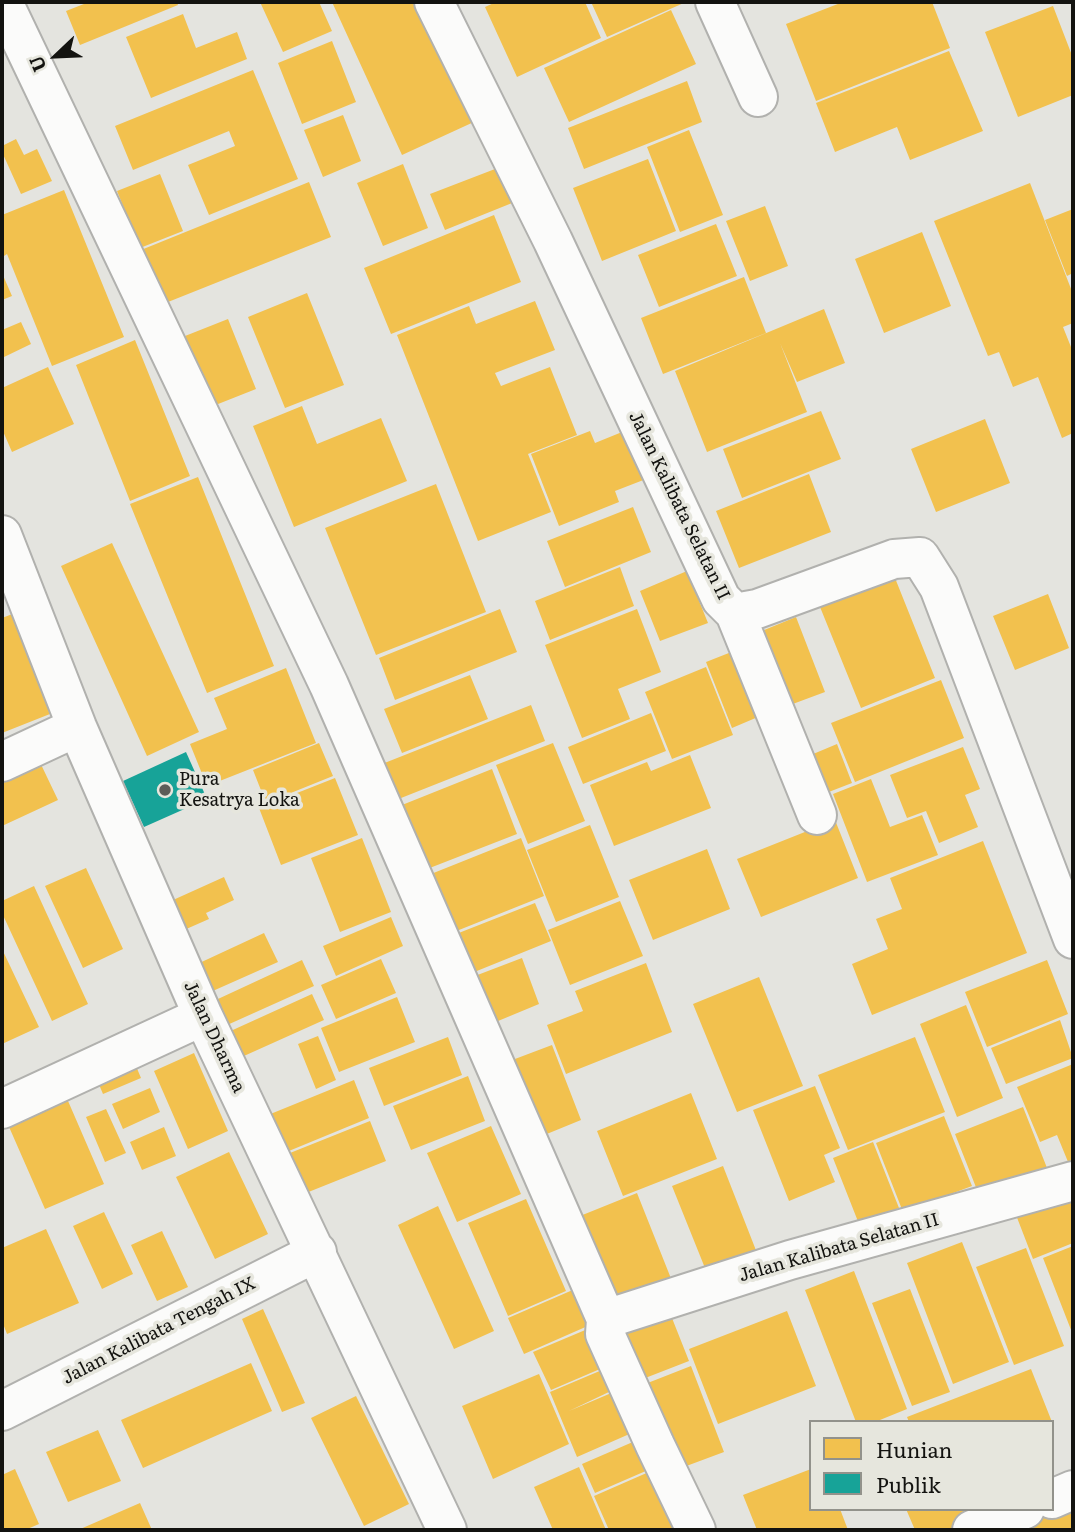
<!DOCTYPE html>
<style>
body{margin:0}
#map{position:relative;width:1075px;height:1532px;overflow:hidden;background:#e4e4df;font-family:Literata,serif}
canvas{display:block}
.frame{position:absolute;inset:0;border:4px solid #131310;pointer-events:none}
.legend{position:absolute;left:809px;top:1420px;width:245px;height:91px;box-sizing:border-box;background:#e6e6dd;border:2px solid #92928b;margin:0;padding:9px 12px;list-style:none;font-size:21px;color:#131310}
.legend li{display:flex;align-items:center;gap:14px;height:35px}
.legend b{width:35px;border:2px solid #92928b}
.north{position:absolute;left:21px;top:21px;width:70px;height:70px;-webkit-text-stroke:5px #e6e6dd;paint-order:stroke;rotate:247deg;font-size:19px;font-weight:700;line-height:28px;text-align:center;color:#131310}
.north::after{content:'';display:block;margin:auto;width:24px;height:32px;background:#131310;clip-path:polygon(50% 0,100% 100%,50% 72%,0 100%)}
</style>
<div id="map">
<canvas width="1075" height="1532"></canvas>
<div class="frame"></div>
<ul class="legend">
<li><b style="height:19px;background:#f2c14e"></b>Hunian</li>
<li><b style="height:19px;background:#17a398"></b>Publik</li>
</ul>
<div class="north">U</div>
</div>
<script>
const c = document.querySelector('canvas').getContext('2d');
c.lineJoin = 'round';
function paint(path, color) {
  c.fillStyle = color;
  c.fill(path, 'evenodd');
}
function stroke(path, color, width, dash) {
  c.strokeStyle = color;
  c.lineWidth = width;
  c.lineCap = dash ? 'butt' : 'round';
  c.setLineDash(dash || []);
  c.stroke(path);
}
function drawText(font, color, halo, rows, align = 'center') {
  c.font = font + ' Literata,serif';
  c.lineWidth = 7;
  c.setLineDash([]);
  c.textBaseline = 'middle';
  c.strokeStyle = halo;
  c.fillStyle = color;
  for (const [text, x, y, turn = 0] of rows) {
    c.save();
    c.translate(x, y);
    c.rotate((+turn || 0) * Math.PI / 180);
    c.textAlign = isNaN(turn) ? turn : align;
    if (halo) c.strokeText(text, 0, 0);
    c.fillText(text, 0, 0);
    c.restore();
  }
}
paint(new Path2D(`
 M89 2H177L178 5 80 45 66 11Z
 M260 2H319L332 31 283 52Z
 M332 2H421L476 121 402 155Z
 M496 2H585L601 38 517 77 485 7Z
 M591 2H686L607 37Z
 M843 2H932L950 48 816 101 786 24Z
 M1053 6 1073 58V95L1018 117 985 32Z
 M671 10 696 64 569 122 544 68Z
 M183 14 196 48 237 32 247 59 151 98 126 37Z
 M332 41 356 102 302 124 278 63Z
 M949 51 983 131 910 160 897 127 835 152 816 103Z
 M253 70 298 179 209 215 188 165 235 146 229 131 133 170 115 126Z
 M687 81 702 122 584 169 568 128Z
 M343 115 361 161 323 177 304 130Z
 M689 130 723 215 680 232 647 147Z
 M16 139 24 155 37 149 52 181 21 194 2 152V146Z
 M648 159 676 231 602 261 573 188Z
 M403 164 428 228 383 246 357 183Z
 M508 164 522 199 445 230 430 194Z
 M160 174 183 231 140 248 117 191Z
 M309 182 331 237 163 304 141 250Z
 M1030 183 1073 294V323L1063 327 1073 352V433L1062 438 1038 377 1013 387 999 352 988 356 934 221Z
 M64 190 124 337 52 366 7 254 4 256 2 249V215Z
 M765 206 788 266 750 281 726 221Z
 M1073 209V273L1067 276 1045 220Z
 M494 215 521 282 391 334 364 268Z
 M716 224 737 276 659 307 638 255Z
 M922 232 951 306 884 333 855 259Z
 M2 273 12 296 2 300Z
 M744 277 766 333 663 374 641 318Z
 M307 293 344 385 285 408 248 317Z
 M535 301 555 350 495 373 501 386 550 367 577 435 528 454 551 512 478 541 397 335 469 306 476 324Z
 M824 309 845 363 797 382 780 343 807 412 707 452 675 371Z
 M228 319 256 389 208 408 180 338Z
 M21 322 31 344 2 358V330Z
 M135 340 190 476 130 501 76 365Z
 M48 367 74 424 12 452 2 429V388Z
 M302 406 317 444 381 418 407 481 294 527 253 426Z
 M821 411 841 459 742 498 723 449Z
 M985 419 1010 483 936 512 911 449Z
 M627 430 646 479 615 491 619 502 559 526 531 454 590 431 595 443Z
 M809 474 831 532 739 568 716 511Z
 M198 477 274 666 207 693 130 504Z
 M436 484 486 612 376 655 325 528Z
 M633 507 651 552 565 587 547 541Z
 M112 543 199 732 147 756 61 566Z
 M620 567 634 606 550 640 535 601Z
 M687 571 708 623 660 641 640 591Z
 M893 573 935 678 861 708 818 602Z
 M1048 594 1069 648 1015 670 993 616Z
 M500 609 517 652 395 700 379 658Z
 M637 609 661 672 618 689 630 719 582 738 545 645Z
 M15 613 55 712 2 733V618Z
 M796 617 825 692 782 708 752 635Z
 M739 649 765 714 732 728 706 662Z
 M706 667 733 735 672 759 645 692Z
 M286 668 316 743 207 786 190 744 227 729 214 698Z
 M470 675 488 719 402 753 384 709Z
 M941 680 964 738 855 782 831 723Z
 M531 705 545 741 396 800 382 764Z
 M651 713 666 751 583 784 568 747Z
 M319 743 333 776 266 803 253 770Z
 M553 743 585 821 528 844 496 765Z
 M837 744 852 783 821 795 806 757Z
 M963 747 980 789 965 795 978 827 939 843 926 811 907 818 890 775Z
 M36 754 58 800 2 826V770Z
 M690 755 711 808 614 846 590 785 647 762 651 771Z
 M492 769 517 834 422 871 397 807Z
 M335 778 358 835 281 865 259 808Z
 M871 779 890 827 922 815 938 855 867 882 833 794Z
 M835 820 858 878 761 917 737 859Z
 M590 825 619 897 556 922 527 850Z
 M362 838 391 912 340 932 311 858Z
 M521 838 544 896 444 936 421 878Z
 M983 841 1027 953 872 1015 852 964 888 949 876 919 902 909 890 878Z
 M707 849 730 909 653 940 629 880Z
 M86 868 123 949 83 968 45 886Z
 M224 877 234 900 206 913 209 919 175 934 162 905Z
 M34 886 88 1004 52 1021 2 913V901Z
 M620 901 643 956 570 985 548 930Z
 M535 903 551 941 462 977 446 938Z
 M391 917 403 946 336 976 323 946Z
 M264 933 278 962 206 994 193 966Z
 M2 949 39 1027 2 1044Z
 M522 958 539 1004 486 1026 467 979Z
 M381 959 396 993 336 1019 321 985Z
 M302 960 314 986 216 1030 205 1005Z
 M1047 960 1068 1014 987 1047 965 992Z
 M646 963 672 1032 566 1074 547 1025 583 1011 575 991Z
 M759 977 803 1086 737 1112 693 1004Z
 M312 994 324 1020 235 1060 224 1034Z
 M397 997 415 1042 339 1072 321 1028Z
 M966 1005 1003 1098 957 1117 920 1024Z
 M1060 1020 1073 1058 1006 1084 991 1048Z
 M318 1036 336 1080 316 1089 298 1044Z
 M448 1037 462 1075 384 1106 369 1068Z
 M915 1037 945 1112 848 1150 818 1075Z
 M552 1045 581 1120 537 1138 507 1062Z
 M194 1053 228 1131 188 1149 154 1071Z
 M133 1059 141 1078 103 1094 95 1075Z
 M1073 1064V1174L1057 1135 1040 1142 1017 1087Z
 M468 1076 485 1121 411 1150 393 1106Z
 M354 1080 369 1118 284 1153 268 1115Z
 M815 1086 840 1148 824 1155 835 1182 789 1201 753 1110Z
 M150 1088 160 1112 123 1129 112 1104Z
 M691 1093 717 1159 623 1196 597 1131Z
 M65 1094 104 1184 45 1209 6 1120Z
 M1023 1107 1049 1173 981 1200 955 1134Z
 M106 1109 126 1153 105 1162 86 1117Z
 M944 1116 972 1186 903 1212 876 1143Z
 M370 1121 386 1161 306 1193 290 1153Z
 M491 1126 521 1194 457 1222 427 1153Z
 M164 1127 176 1156 142 1170 130 1142Z
 M873 1142 899 1208 859 1224 833 1158Z
 M229 1152 268 1234 215 1259 176 1177Z
 M723 1166 759 1258 709 1278 672 1186Z
 M637 1193 672 1281 615 1305 580 1216Z
 M526 1199 566 1291 508 1316 468 1223Z
 M1073 1199V1243L1033 1259 1016 1215Z
 M438 1206 494 1331 454 1349 398 1225Z
 M104 1212 133 1274 102 1289 73 1226Z
 M46 1229 79 1303 7 1334 2 1321V1248Z
 M162 1231 188 1287 157 1301 131 1245Z
 M962 1242 1009 1362 953 1384 907 1263Z
 M1073 1246V1335L1043 1258Z
 M1026 1248 1064 1346 1014 1365 976 1267Z
 M854 1271 907 1409 875 1422H856L805 1290Z
 M575 1289 590 1325 524 1354 508 1318Z
 M910 1289 950 1392 912 1406 872 1303Z
 M668 1308 689 1361 635 1382 613 1329Z
 M263 1309 305 1403 282 1412 242 1319Z
 M787 1311 816 1386 718 1424 689 1349Z
 M590 1328 607 1366 551 1390 533 1352Z
 M251 1363 272 1411 143 1468 121 1420Z
 M691 1366 724 1452 673 1471 640 1386Z
 M1031 1369 1052 1422H909L907 1417Z
 M602 1370 611 1391 569 1411 616 1391 634 1432 577 1457 550 1392Z
 M539 1374 569 1444 493 1479 462 1406Z
 M356 1396 409 1504 364 1526 311 1418Z
 M98 1430 121 1481 68 1502 46 1452Z
 M642 1438 655 1467 595 1493 582 1464Z
 M579 1467 606 1530H553L534 1487Z
 M658 1468 685 1530H609L594 1496Z
 M15 1469 39 1524 25 1530H2V1475Z
 M811 1469V1509H840L848 1530H757L743 1495Z
 M1073 1496V1530H1029L1023 1516Z
 M140 1503 152 1530H78Z
 M906 1509H1005L953 1530H915Z`), '#f2c14e');
paint(new Path2D(`
 M186 752 207 799 144 827 123 781Z`), '#17a398');
const minor = new Path2D(`
 M3 2 329 685 606 1319 605 1334 655 1445 696 1530
 M434 2 553 241 721 599 735 613 757 609 894 559 920 557 939 587 1073 939
 M715 2 758 97
 M2 535 77 727 203 1016 447 1530
 M735 613 817 815
 M2 762 77 727
 M2 1109 203 1016
 M606 1319 790 1260 1073 1181
 M2 1411 317 1252
 M1052 1499 1073 1490
 M972 1530 1025 1509`);
stroke(minor, '#b1b1ae', 42);
stroke(minor, '#fbfbfa', 38);
for (const [x, y, r, color] of [
 [165,790,7,"#5c5c58"]
]) {
  const dot = new Path2D();
  dot.arc(x, y, r, 0, 2 * Math.PI);
  c.fillStyle = color;
  c.fill(dot);
  stroke(dot, '#e6e6dd', 2.5);
}
drawText('18px', '#131310', '#e6e6dd', [
 ["Jalan Kalibata Selatan II",679,506,64],
 ["Jalan Dharma",214,1037,65],
 ["Jalan Kalibata Selatan II",839,1248,-16],
 ["Jalan Kalibata Tengah IX",159,1331,-27]
]);
drawText('18px', '#131310', '#e6e6dd', [
 ["Pura",179,780],
 ["Kesatrya Loka",179,801]
], 'left');
</script>
